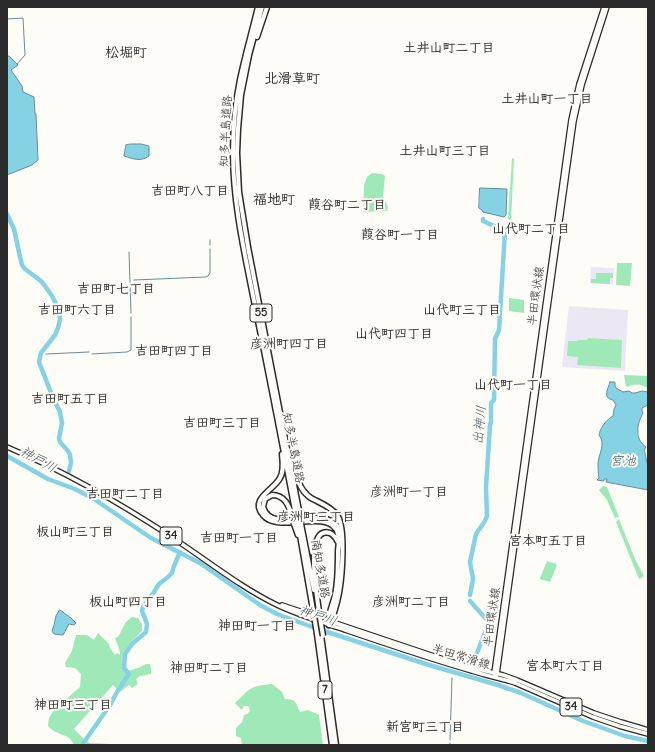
<!DOCTYPE html>
<meta charset="utf-8">
<style>
body{margin:0}
#map{position:relative;width:655px;height:752px;overflow:hidden;background:#fdfcf7;font-family:Delius,sans-serif}
canvas{display:block}
.frame{position:absolute;inset:0;border:8px solid #2b2b2b;pointer-events:none}
</style>
<div id="map">
<canvas width="655" height="752"></canvas>
<div class="frame"></div>
</div>
<script>
const c = document.querySelector('canvas').getContext('2d');
c.lineJoin = 'round';
function paint(path, color) {
  c.fillStyle = color;
  c.fill(path, 'evenodd');
}
function stroke(path, color, width, dash) {
  c.strokeStyle = color;
  c.lineWidth = width;
  c.lineCap = dash ? 'butt' : 'round';
  c.setLineDash(dash || []);
  c.stroke(path);
}
function drawText(font, color, halo, rows, align = 'center') {
  c.font = font + ' Delius,"Klee One",sans-serif';
  c.lineWidth = 4;
  c.setLineDash([]);
  c.textBaseline = 'middle';
  c.strokeStyle = halo;
  c.fillStyle = color;
  for (const [text, x, y, turn = 0] of rows) {
    c.save();
    c.translate(x, y);
    c.rotate((+turn || 0) * Math.PI / 180);
    c.textAlign = isNaN(turn) ? turn : align;
    if (halo) c.strokeText(text, 0, 0);
    c.fillText(text, 0, 0);
    c.restore();
  }
}
paint(new Path2D(`
 M591 267 614 268 613 284V285L590 283Z
 M569 306 628 310 625 371 562 367Z`), '#ece8f3');
paint(new Path2D(`
 M512 158 514 159 511 220 508 219Z
 M372 173 382 174 385 176 383 196 388 207 387 211 363 212 364 185 367 177Z
 M617 263H632L630 286 616 285Z
 M596 273H613V278H610V284L591 283V279H596Z
 M509 298H510L524 300V313L509 311Z
 M588 338 622 340 621 368 577 365 578 357 567 356 568 341H578V340H587Z
 M624 375 648 376V388C641 384 635 383 627 387L626 386Z
 M603 486 607 487 619 517 615 518 607 500 599 490Z
 M619 519 635 559 644 576 643 577 639 579 616 522Z
 M547 561 556 564 557 565 550 582 540 579V578Z
 M132 617 138 618 142 624V631L131 642 123 653 122 669 125 672 138 668 146 664H150L151 668V674L140 676 136 679 138 684 132 688 129 685 120 692 113 685 74 729 86 741 90 743 110 744 111 745H72L73 743C69 735 63 736 56 732 53 731 50 728 48 726L49 718 59 701 63 702 80 687 81 674 75 668 66 667 65 663 72 651 76 635H87L94 640 98 633 109 644 110 648 115 655 117 653 120 655C120 648 117 644 115 638L118 637 126 622Z
 M272 684 282 692 285 699C296 699 295 702 300 712L308 710 319 715 323 745H242L241 738 236 736V728L242 722 244 715 247 714 250 711 249 707 247 706H244L242 710 235 703C240 699 244 693 249 690 256 685 264 685 272 684Z`), '#9fe9b8');
const water = new Path2D(`
 M7 56H9L18 65 11 70 22 86 23 92 34 97 35 114H36L38 160 32 165 7 175Z
 M131 144H141L149 146V156C141 162 133 159 124 156V155L126 145Z
 M480 188 507 189 506 215 504 217 483 212 482 210 479 208Z
 M610 382H615V386L616 388 623 392 629 391 632 393H635L642 391 648 392V405L642 408V411L643 413C637 424 634 439 646 447L644 450C646 454 646 462 648 465V490L606 482 607 479H604V481L597 480 599 478C598 473 598 468 598 463 599 453 606 444 599 435 600 428 607 419 613 416L614 409 616 405 613 400C602 398 608 389 610 382Z
 M60 610 71 618 76 623 74 625 69 624 63 635 54 634 52 631 54 625 56 616Z`);
paint(water, '#86d2e5');
stroke(water, '#628f9b', 1);
stroke(new Path2D(`
 M7 19 23 18 25 55 17 64
 M210 245V240
 M129 252 131 313
 M134 280 206 277 208 276 210 273V249
 M41 353H42
 M46 354 89 352
 M92 354 127 352 131 350V317
 M450 740 452 678
 M450 745V743`), '#628f9b', 1);
stroke(new Path2D(`
 M7 214 14 229 20 257 22 265 25 269 41 281 45 286 52 296 59 310 60 319 58 328 55 335 41 353 39 362 53 398 60 412 62 423 59 438 60 442 68 451 70 455 71 463 69 471
 M7 456 48 479 75 489 94 499 151 538 200 563 260 605 277 614 315 628 429 665 498 685 521 693 583 721 625 736 648 741
 M470 595 473 579 470 562 476 534 485 521 487 516 486 487 490 425 491 422V403L494 400 495 339 499 330 505 231 483 221V219
 M470 601 487 620 488 625 473 663
 M82 745 110 705 117 692 129 674 124 668 125 654 132 644 146 632 147 624 142 611 143 607 154 592 159 584 168 577 172 573 174 566 180 552`), '#86d2e5', 4.5);
const major = new Path2D(`
 M7 447C66 472 120 503 173 538 208 561 240 587 277 605 300 616 325 623 348 631 389 645 430 659 472 671 486 676 501 678 515 683L593 717 619 726 648 734
 M282 605 434 656 473 668 503 675 517 680 594 713 621 722 648 730
 M495 677 497 674 574 121 582 85 607 7
 M495 677 494 673 571 120 579 84 604 7`);
const highway = new Path2D(`
 M258 7C252 32 245 56 240 80 235 104 233 129 233 153 233 206 246 259 256 311 270 379 283 447 296 516
 M262 7 249 55 241 95 238 129 237 153 239 192 248 247 300 516
 M257 37 267 7
 M282 454C283 462 284 471 280 478 274 490 249 499 263 515 279 535 331 506 338 534 340 540 338 547 338 552 338 567 338 581 335 595 333 605 327 615 329 625
 M291 455C295 470 297 489 311 498 320 503 330 506 337 515 346 527 342 576 339 593 337 603 334 615 329 625
 M292 516C289 506 285 495 272 495L265 499 263 507C271 534 317 508 334 523 337 525 339 529 341 533
 M294 524 298 535
 M298 524 313 610
 M301 524 314 590
 M319 612C318 600 303 525 330 533 334 535 336 538 338 542
 M317 634 332 745
 M321 635 336 745`);
stroke(major, '#2b2b2b', 6);
stroke(highway, '#2b2b2b', 7);
stroke(major, '#fdfcf7', 3.5);
stroke(highway, '#fdfcf7', 4);
const highwayBridge = new Path2D(`
 M292 516 294 524
 M296 516 298 524
 M300 516 301 524
 M313 610 317 634
 M319 612 323 636`);
stroke(highwayBridge, '#2b2b2b', 7, []);
stroke(highwayBridge, '#fdfcf7', 4);
for (const [x, y, w] of [
 [261,313,22],
 [171,536,22],
 [325,690,14],
 [571,707,22]
]) {
  const box = new Path2D();
  box.roundRect(x - w / 2, y - 9, w, 18, 3);
  c.fillStyle = '#fdfcf7';
  c.fill(box);
  stroke(box, '#2b2b2b', 1);
}
drawText('bold 11px', '#2b2b2b', null, [
 ["55",261,313],
 ["34",171,536],
 ["7",325,690],
 ["34",571,707]
]);
drawText('12px', '#2b2b2b', '#fdfcf7', [
 ["知多半島道路",226,131,-87],
 ["半田環状線",536,296,-82],
 ["知多半島道路",293,448,79],
 ["南知多道路",320,569,80],
 ["半田環状線",492,617,-82],
 ["半田常滑線",461,657,17]
]);
drawText('bold 13px', '#2b2b2b', '#fdfcf7', [
 ["土井山町二丁目",449,48],
 ["土井山町一丁目",547,99],
 ["土井山町三丁目",445,151],
 ["吉田町八丁目",190,191],
 ["葭谷町二丁目",347,205],
 ["山代町二丁目",531,229],
 ["葭谷町一丁目",400,235],
 ["吉田町七丁目",116,289],
 ["吉田町六丁目",77,310],
 ["山代町三丁目",462,310],
 ["山代町四丁目",394,334],
 ["彦洲町四丁目",289,344],
 ["吉田町四丁目",174,351],
 ["山代町一丁目",513,385],
 ["吉田町五丁目",70,399],
 ["吉田町三丁目",222,423],
 ["彦洲町一丁目",409,492],
 ["吉田町二丁目",125,494],
 ["彦洲町三丁目",316,517],
 ["板山町三丁目",75,532],
 ["吉田町一丁目",239,538],
 ["宮本町五丁目",548,541],
 ["板山町四丁目",128,602],
 ["彦洲町二丁目",411,602],
 ["神田町一丁目",257,626],
 ["宮本町六丁目",565,666],
 ["神田町二丁目",209,668],
 ["神田町三丁目",73,705],
 ["新宮町三丁目",425,727]
]);
drawText('italic 13px', '#465d63', '#fdfcf7', [
 ["出神川",480,425,-84],
 ["神戸川",38,460,29],
 ["宮池",623,461],
 ["神戸川",318,616,19]
]);
drawText('bold 14px', '#2b2b2b', '#fdfcf7', [
 ["松堀町",126,53],
 ["北滑草町",292,79],
 ["福地町",274,200]
]);
</script>
